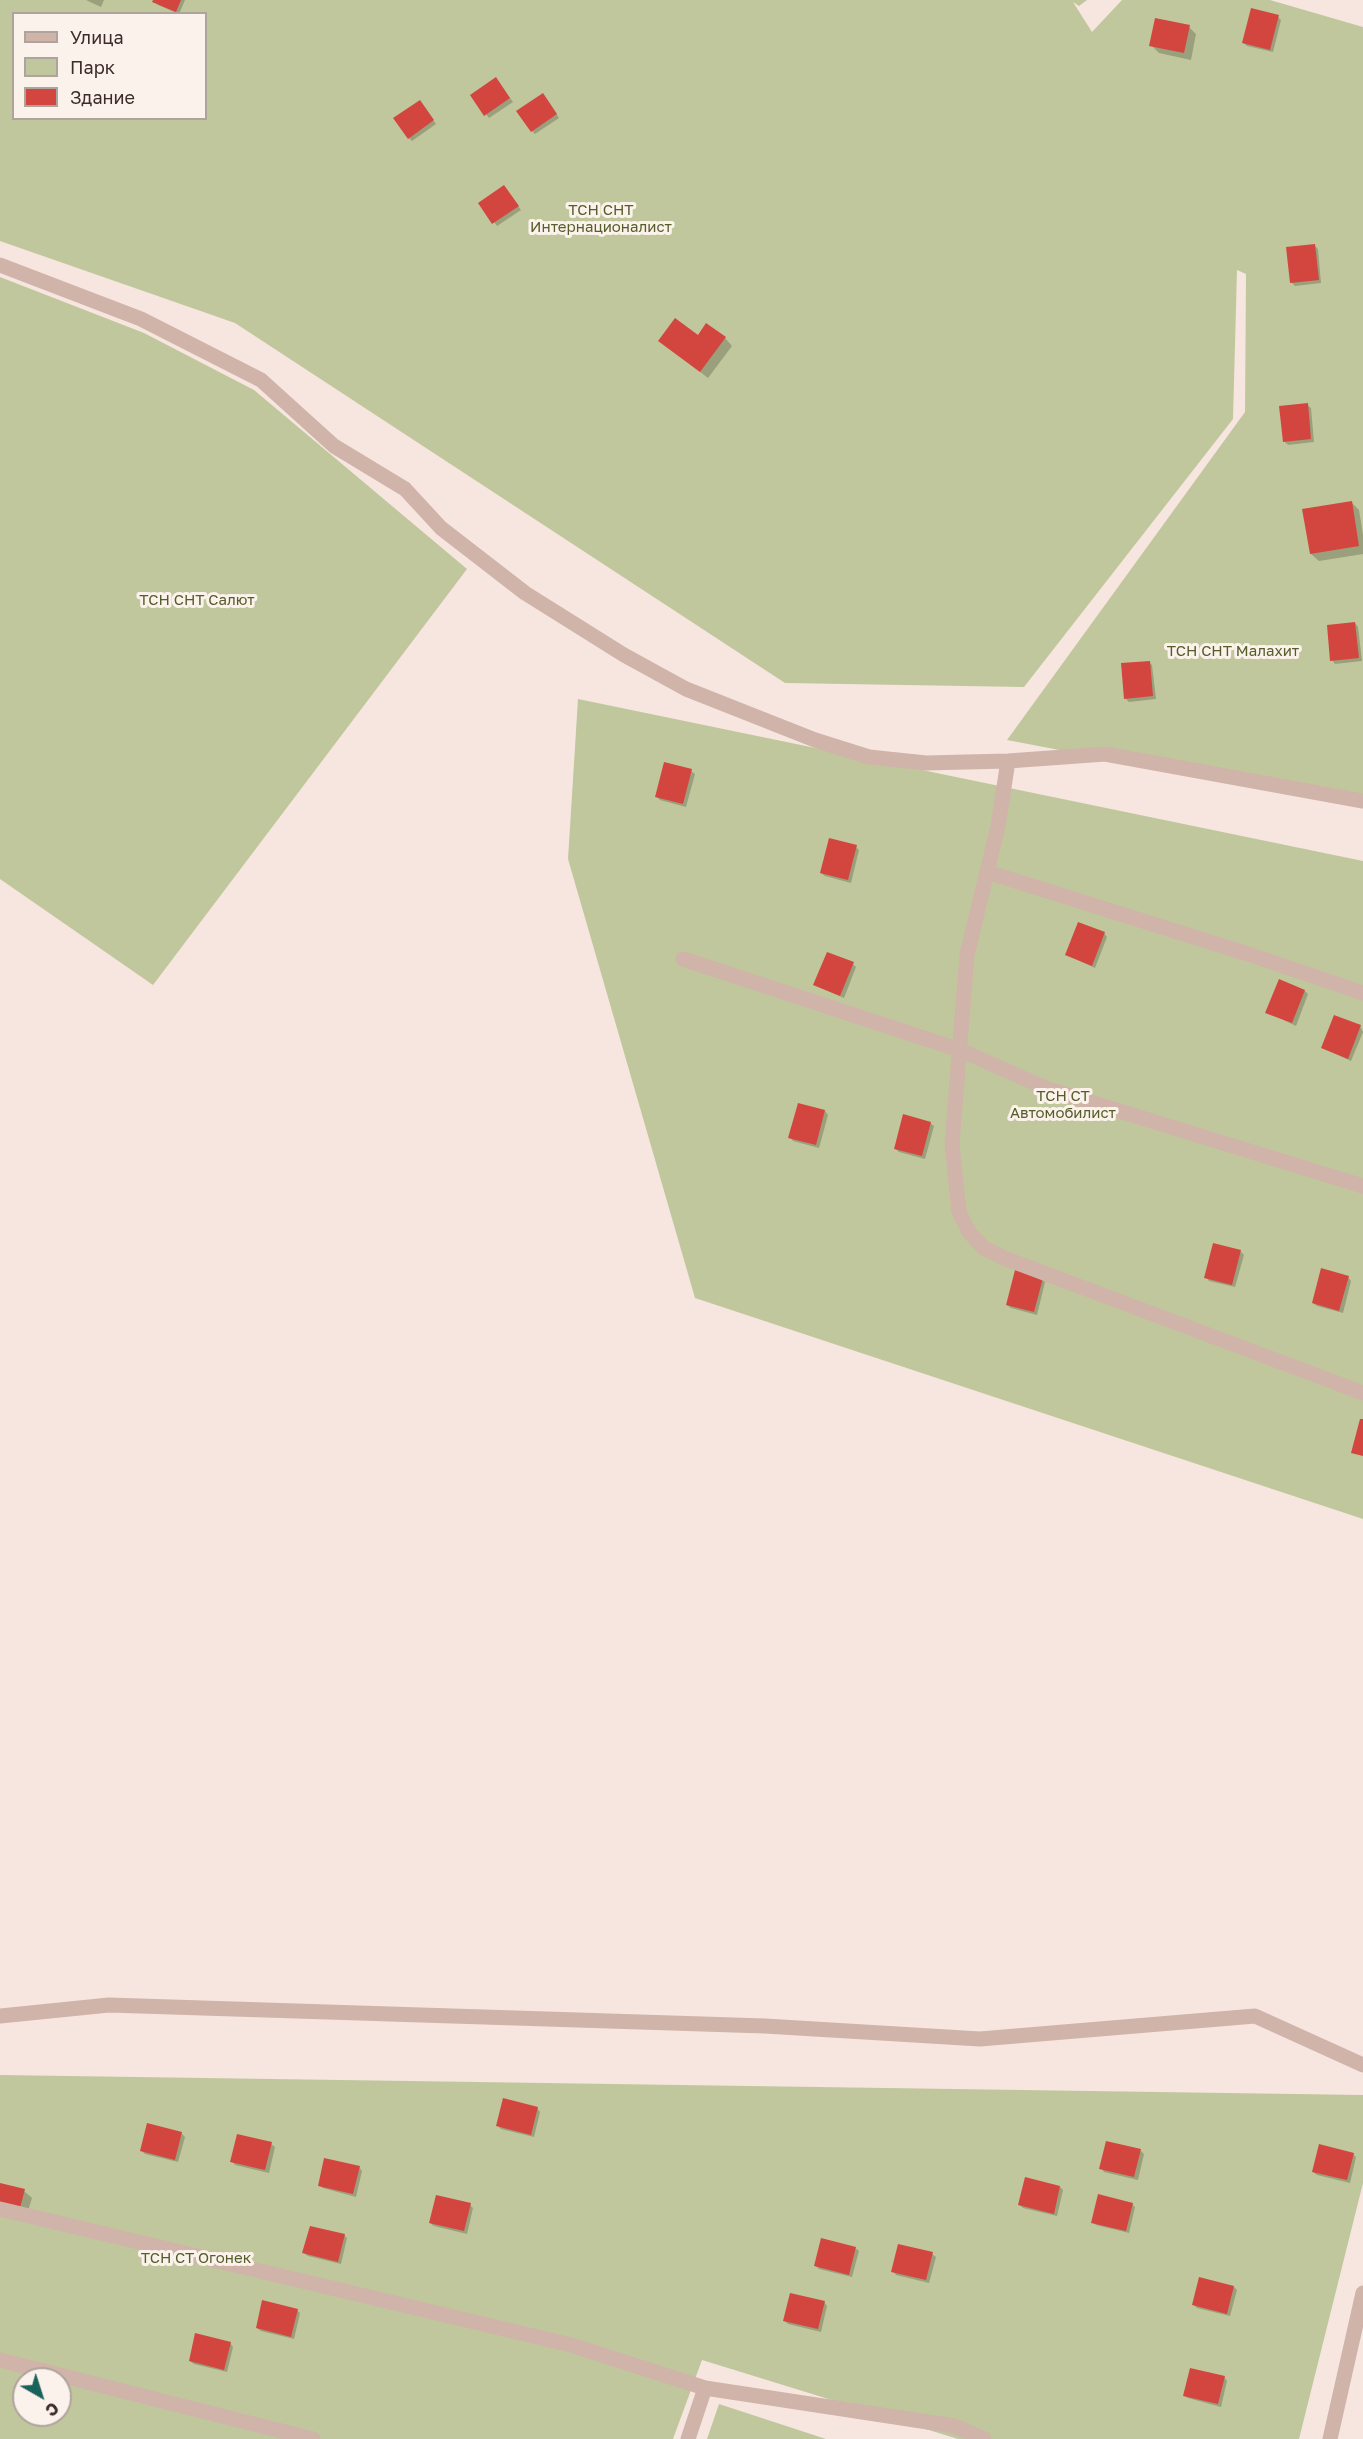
<!DOCTYPE html>
<meta charset="utf-8">
<style>
body{margin:0}
#map{position:relative;width:1363px;height:2439px;overflow:hidden;background:#f6e6df;font-family:"Golos Text",sans-serif}
canvas{display:block}
.legend{position:absolute;left:12px;top:12px;width:195px;height:108px;box-sizing:border-box;background:#fcf2ec;border:2px solid #afa39e;margin:0;padding:8px 10px;list-style:none;font-size:18px;color:#3c2c29}
.legend li{display:flex;align-items:center;gap:12px;height:30px}
.legend b{width:30px;border:2px solid #afa39e}
.north{position:absolute;left:12px;top:2367px;width:60px;height:60px;box-sizing:border-box;background:#fcf2ec;border:2px solid #afa39e;border-radius:50%;rotate:141deg;font-size:16px;font-weight:700;line-height:24px;text-align:center;color:#3c2c29}
.north::after{content:'';display:block;margin:auto;width:21px;height:27px;background:#19635a;clip-path:polygon(50% 0,100% 100%,50% 72%,0 100%)}
</style>
<div id="map">
<canvas width="1363" height="2439"></canvas>
<ul class="legend">
<li><b style="height:8px;background:#d0b3a9"></b>Улица</li>
<li><b style="height:16px;background:#c1c79c"></b>Парк</li>
<li><b style="height:16px;background:#d3463f"></b>Здание</li>
</ul>
<div class="north">С</div>
</div>
<script>
const c = document.querySelector('canvas').getContext('2d');
c.lineJoin = 'round';
function paint(path, color) {
  c.fillStyle = color;
  c.fill(path, 'evenodd');
}
function stroke(path, color, width, dash) {
  c.strokeStyle = color;
  c.lineWidth = width;
  c.lineCap = dash ? 'butt' : 'round';
  c.setLineDash(dash || []);
  c.stroke(path);
}
function drawText(font, color, halo, rows, align = 'center') {
  c.font = font + ' "Golos Text",sans-serif';
  c.lineWidth = 6;
  c.setLineDash([]);
  c.textBaseline = 'middle';
  c.strokeStyle = halo;
  c.fillStyle = color;
  for (const [text, x, y, turn = 0] of rows) {
    c.save();
    c.translate(x, y);
    c.rotate((+turn || 0) * Math.PI / 180);
    c.textAlign = isNaN(turn) ? turn : align;
    if (halo) c.strokeText(text, 0, 0);
    c.fillText(text, 0, 0);
    c.restore();
  }
}
paint(new Path2D(`
 M0 0H1087L1079 6 1073 2 1092 32 1122 0H1270L1363 27V808L1007 740 1245 412 1246 274 1237 270 1233 419 1024 687 785 683 235 323 0 241ZM14 14H206V118H14Z
 M0 277 144 333 254 390 467 569 153 985 0 879Z
 M578 699 1363 861V1519L695 1298 568 859Z
 M0 2075 1363 2095V2183L1299 2439H958L702 2360 673 2439H0ZM24 2379H60V2415H24Z
 M719 2404 826 2439H707Z`), '#c1c79c');
paint(new Path2D(`
 M86 0H104L101 7Z
 M155 0H185L179 14 158 5Z
 M1278 17 1281 20 1273 52 1247 46 1243 42Z
 M1189 27 1196 34 1191 60 1159 53 1151 45Z
 M499 83 513 102 489 118 472 96Z
 M546 98 559 118 535 134 532 131Z
 M423 105 436 124 412 141 409 138Z
 M507 190 521 210 497 226 480 203Z
 M1315 246 1318 249 1321 283 1295 286 1291 282Z
 M725 338 732 346 708 378 660 341Z
 M1307 405 1311 408 1314 442 1288 445 1284 441Z
 M1351 502 1359 510 1363 535V554L1319 561 1311 554Z
 M1355 623 1358 627 1362 661 1335 664 1332 660Z
 M1149 662 1152 665 1156 699 1129 702 1126 699Z
 M691 771 695 774 686 807 660 800 657 797Z
 M856 847 859 850 851 883 825 876 821 873Z
 M1104 933 1107 937 1095 968 1067 955Z
 M853 964 856 967 844 998 815 985Z
 M1305 991 1308 994 1296 1026 1267 1012Z
 M1360 1026 1363 1032 1351 1061 1323 1048Z
 M799 1105 825 1111 828 1115 819 1148 793 1141 790 1137Z
 M930 1123 934 1126 925 1159 899 1152 896 1149Z
 M1240 1251 1244 1255 1235 1287 1209 1281 1206 1277Z
 M1348 1277 1351 1281 1343 1313 1317 1306 1313 1303Z
 M1042 1279 1045 1282 1037 1315 1011 1308 1007 1305Z
 M537 2108 540 2112 534 2137 501 2129 498 2126Z
 M181 2133 185 2137 178 2162 145 2154 142 2151Z
 M271 2144 275 2147 269 2173 235 2165 232 2161Z
 M1141 2151 1144 2154 1138 2180 1104 2172 1101 2168Z
 M1353 2154 1356 2157 1350 2183 1317 2175 1313 2172Z
 M359 2167 362 2171 356 2197 323 2188 319 2185Z
 M0 2184 24 2191 32 2198 27 2214Z
 M1060 2187 1063 2190 1057 2216 1023 2208 1020 2205Z
 M1132 2204 1135 2207 1129 2233 1096 2225 1093 2222Z
 M470 2205 473 2208 467 2234 434 2226 430 2223Z
 M344 2235 347 2238 341 2264 308 2256 304 2253Z
 M855 2248 859 2251 852 2277 819 2269 816 2266Z
 M932 2254 936 2257 929 2283 896 2275 893 2271Z
 M1234 2287 1237 2290 1230 2316 1197 2308 1194 2305Z
 M824 2302 827 2306 821 2332 788 2324 784 2320Z
 M297 2310 300 2313 294 2339 261 2331 257 2328Z
 M230 2343 233 2347 227 2372 194 2364 190 2361Z
 M1224 2377 1227 2381 1221 2407 1188 2398 1184 2395Z`), '#0003');
paint(new Path2D(`
 M153 0H181L176 12 152 2Z
 M1251 8 1279 15 1270 50 1242 43Z
 M1155 18 1190 25 1184 53 1149 46Z
 M496 77 510 98 484 116 470 95Z
 M543 93 557 114 531 132 516 111Z
 M420 100 434 120 408 139 393 118Z
 M504 185 519 206 492 224 478 203Z
 M1315 244 1319 280 1290 283 1286 247Z
 M675 318 698 335 706 323 726 337 700 372 658 341Z
 M1308 403 1311 439 1283 442 1279 406Z
 M1352 501 1359 546 1310 554 1302 509Z
 M1355 622 1359 658 1330 661 1327 625Z
 M1150 661 1153 696 1124 699 1121 663Z
 M664 762 692 769 683 804 655 797Z
 M829 838 857 845 848 880 820 873Z
 M1078 922 1105 932 1092 966 1065 955Z
 M827 952 854 962 840 996 813 985Z
 M1279 979 1305 990 1292 1023 1265 1013Z
 M1334 1015 1361 1025 1348 1059 1321 1048Z
 M798 1103 825 1110 816 1145 788 1138Z
 M903 1114 931 1122 922 1156 894 1149Z
 M1213 1243 1241 1250 1232 1285 1204 1278Z
 M1321 1268 1349 1276 1339 1311 1312 1303Z
 M1015 1270 1043 1278 1034 1312 1006 1305Z
 M1360 1419H1363V1456L1351 1453Z
 M503 2098 538 2107 531 2135 496 2126Z
 M147 2123 182 2132 175 2160 140 2151Z
 M237 2134 272 2142 265 2170 230 2162Z
 M1106 2141 1141 2149 1134 2177 1099 2169Z
 M1319 2144 1354 2153 1347 2180 1312 2172Z
 M324 2158 360 2166 353 2194 318 2186Z
 M1025 2177 1060 2186 1054 2214 1018 2205Z
 M0 2183 25 2189 20 2208 0 2203Z
 M1098 2194 1133 2203 1126 2231 1091 2223Z
 M436 2195 471 2203 464 2231 429 2223Z
 M310 2226 345 2234 338 2262 302 2253Z
 M821 2238 856 2247 849 2275 814 2266Z
 M898 2244 933 2252 926 2280 891 2272Z
 M1199 2277 1234 2286 1227 2314 1192 2305Z
 M790 2293 825 2301 818 2329 783 2321Z
 M262 2300 298 2309 291 2337 256 2328Z
 M195 2333 231 2342 224 2370 189 2361Z
 M1190 2368 1225 2376 1218 2404 1183 2396Z`), '#d3463f');
stroke(new Path2D(`
 M0 265 141 319 261 380 334 446 405 489 441 528 525 593 624 655 686 689 815 740 869 757 926 763 1008 761 1105 754 1363 801
 M1008 761 998 826 967 955 952 1144 959 1212 969 1232 984 1248 1004 1258 1363 1393
 M987 872 1248 954 1363 993
 M683 959 960 1050 1048 1089 1363 1186
 M0 2016 109 2005 765 2026 980 2039 1255 2016 1363 2065
 M0 2209 571 2345 705 2388 954 2426 984 2439
 M0 2360 313 2439
 M688 2439 705 2388
 M1330 2439 1363 2293`), '#d0b3a9', 15);
drawText('15px', '#555e2a', '#fcf2ec', [
 ["ТСН СНТ",601,210],
 ["Интернационалист",601,227],
 ["ТСН СНТ Салют",197,600],
 ["ТСН СНТ Малахит",1233,651],
 ["ТСН СТ",1063,1096],
 ["Автомобилист",1063,1113],
 ["ТСН СТ Огонек",196,2258]
]);
</script>
